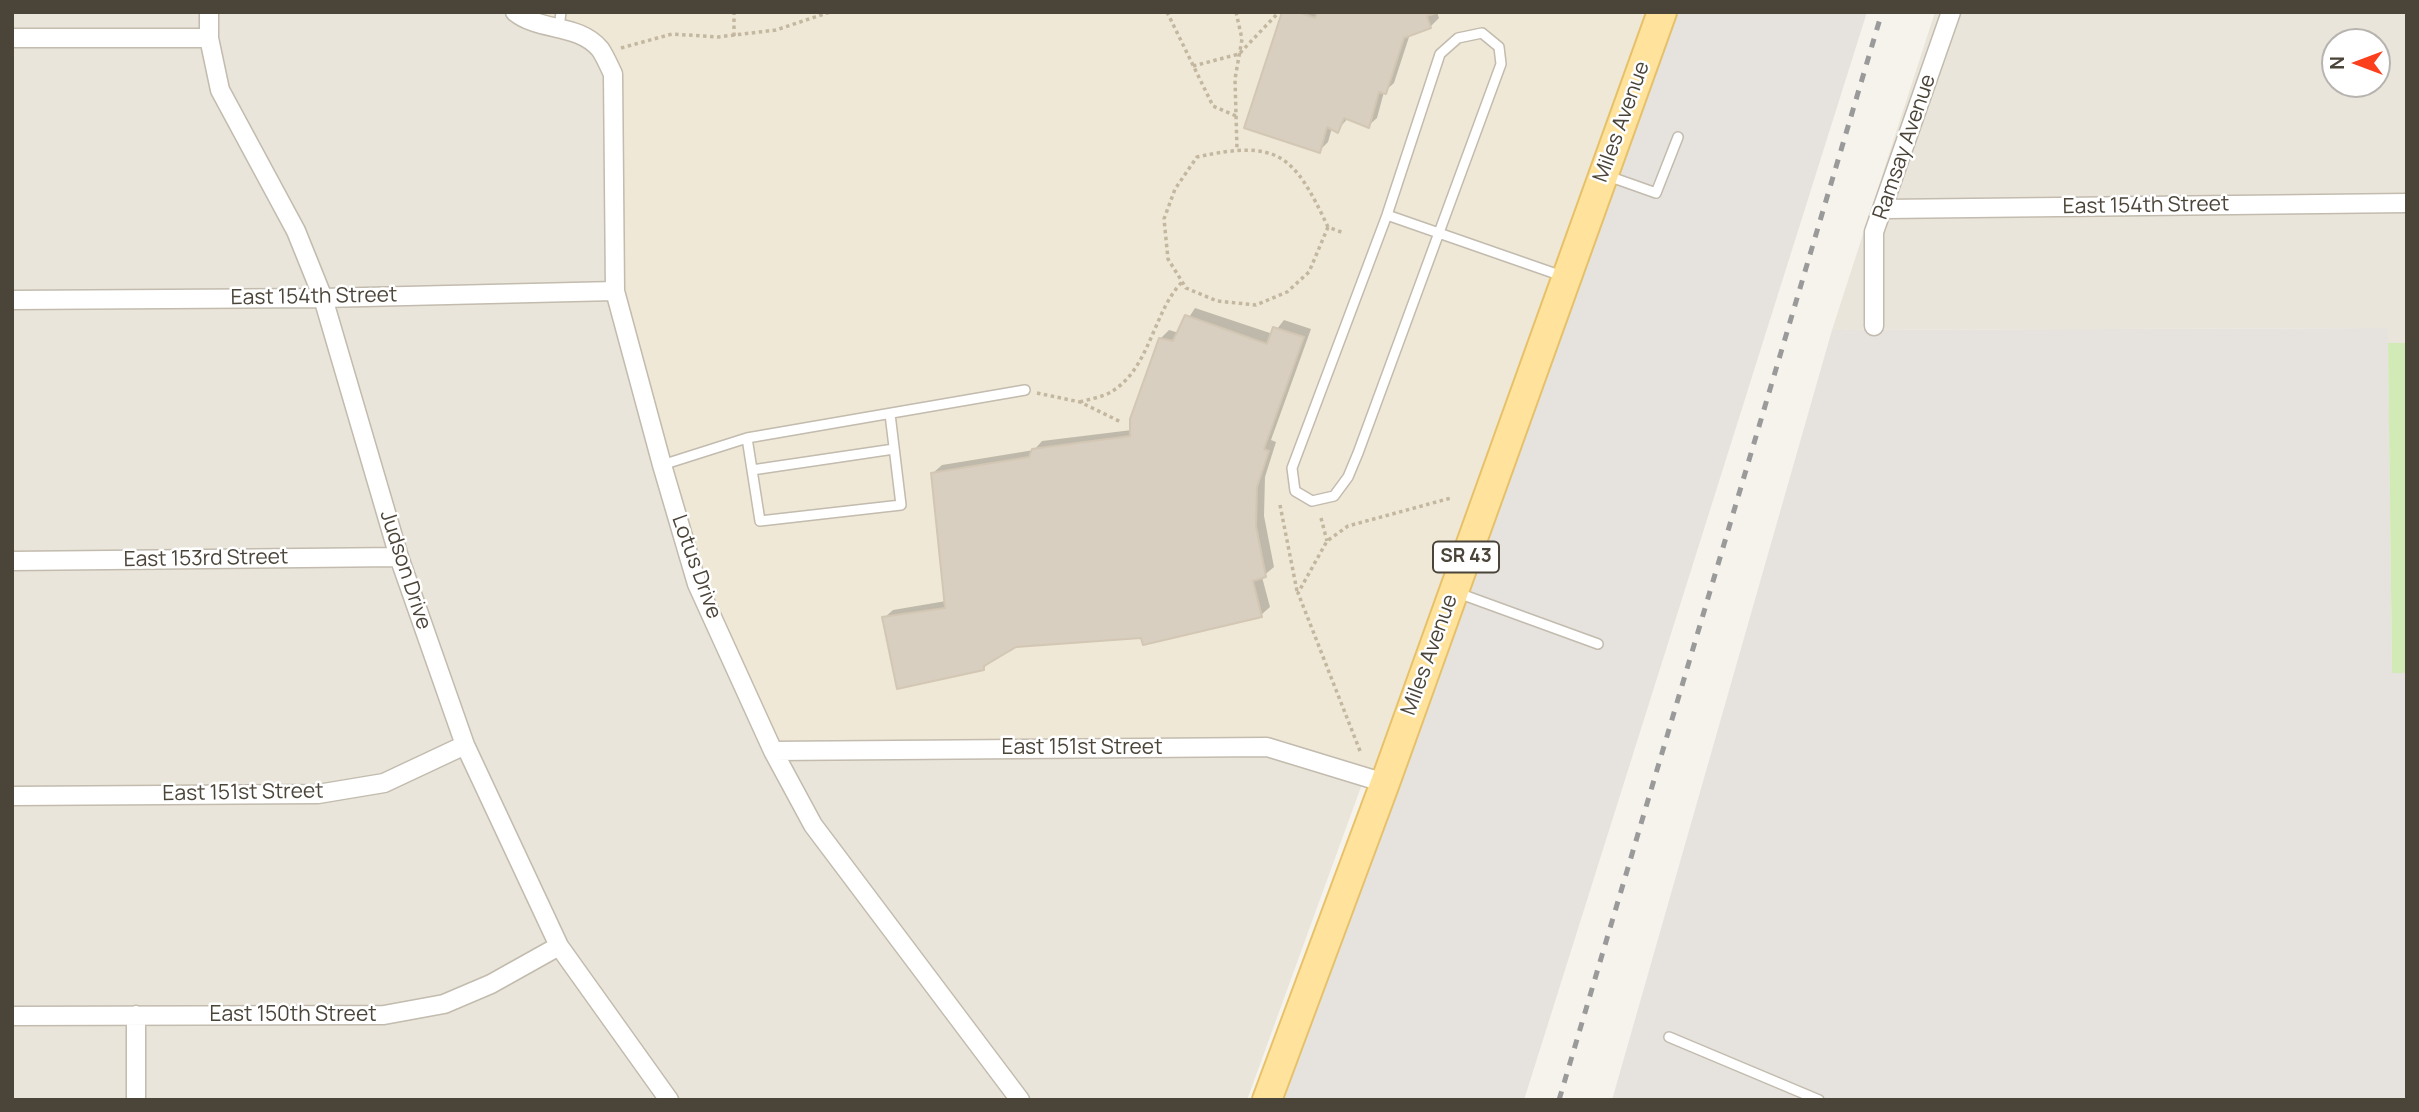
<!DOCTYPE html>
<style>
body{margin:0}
#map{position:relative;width:2419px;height:1112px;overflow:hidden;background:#f6f3ec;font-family:Manrope,sans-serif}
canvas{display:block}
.frame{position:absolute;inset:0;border:14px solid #4b4439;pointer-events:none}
.north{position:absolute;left:2321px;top:28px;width:70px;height:70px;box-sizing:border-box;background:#fff;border:2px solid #b7b4b0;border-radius:50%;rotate:270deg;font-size:19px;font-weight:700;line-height:28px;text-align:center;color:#4b4439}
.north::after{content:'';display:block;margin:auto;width:24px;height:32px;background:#fc3f1d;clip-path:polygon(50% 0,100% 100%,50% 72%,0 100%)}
</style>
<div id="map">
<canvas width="2419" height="1112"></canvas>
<div class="frame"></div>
<div class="north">N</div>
</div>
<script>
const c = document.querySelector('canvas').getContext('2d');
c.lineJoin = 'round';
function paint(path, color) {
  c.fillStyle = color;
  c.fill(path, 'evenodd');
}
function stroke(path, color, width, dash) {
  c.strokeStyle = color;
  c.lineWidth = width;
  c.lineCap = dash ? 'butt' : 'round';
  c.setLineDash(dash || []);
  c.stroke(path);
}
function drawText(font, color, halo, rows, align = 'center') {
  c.font = font + ' Manrope,sans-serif';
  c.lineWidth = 5;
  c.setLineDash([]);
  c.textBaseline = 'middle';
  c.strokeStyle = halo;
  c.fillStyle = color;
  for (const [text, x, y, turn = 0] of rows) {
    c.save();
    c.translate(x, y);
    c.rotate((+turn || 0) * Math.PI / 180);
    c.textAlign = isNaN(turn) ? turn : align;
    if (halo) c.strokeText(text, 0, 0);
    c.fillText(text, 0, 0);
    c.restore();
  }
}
paint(new Path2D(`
 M12 12H1643L1247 1100H12Z
 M1935 12H2407V343H2388V328L1832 330ZM2335 42H2377V84H2335Z`), '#eae5da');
paint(new Path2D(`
 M1672 12H1867L1524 1100H1284Z
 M2388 328 2392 673H2407V1100H1612L1832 330Z`), '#e6e2dd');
paint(new Path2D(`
 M515 12H1661L1385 783 1267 747 773 751 697 584 615 291 613 74 600 49Z`), '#efe8d6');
paint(new Path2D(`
 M2388 343H2407V673H2392Z`), '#d2eab5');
paint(new Path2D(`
 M1284 12H1437L1439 18 1430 27 1410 34 1394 83 1384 92 1377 118 1368 126 1348 118 1337 131 1332 128 1328 142 1319 151Z
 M1195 308 1273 334 1284 320 1311 329 1271 440 1276 442 1265 477 1264 516 1274 567 1262 577 1270 607 1261 615 1142 636 1015 645 983 668 884 618 893 610 946 601 933 473 942 465 1034 450 1042 441 1132 430 1160 339 1169 330 1179 333Z`), '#0003');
const building = new Path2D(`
 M1282 12H1298L1315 18 1318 12H1440L1427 16 1431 28 1404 38 1386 94 1379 92 1369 128 1344 118 1338 133 1327 127 1320 153 1244 128Z
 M1185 315 1267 344 1273 327 1304 337 1264 449 1269 451 1257 487 1256 526 1266 577 1253 581 1262 617 1143 645 1141 638 1016 647 984 666V670L897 689 882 617 945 608 931 473 1029 457 1032 449 1130 436V419L1159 338 1173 341Z`);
paint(building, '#d8cfc1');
stroke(building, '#d3c7b4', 2);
const service = new Path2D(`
 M559 28 561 12
 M1482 33 1499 47 1501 64 1358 453 1348 477 1334 496 1312 501 1295 491 1292 468 1387 215 1440 54 1458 38Z
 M1608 176 1656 193 1678 137
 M1387 215 1565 277
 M747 438 760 521 901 505 890 414
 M662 465 747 438 1025 390
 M752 470 894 449
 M1458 593 1598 644
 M1669 1037 1819 1100`);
const minor = new Path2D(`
 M209 12V38L220 90 296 231 323 298 399 557 465 745 559 946 669 1100
 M515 12C540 32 578 23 600 49 605 56 609 66 613 74L615 291 662 465 697 584 773 751 813 825 1020 1100
 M12 38H209
 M1885 209 2407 203
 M12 300 323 298 615 291
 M1874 326V232L1951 12
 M12 561 399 557
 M773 751 1267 747 1385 783
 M12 796 318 794 384 783 465 745
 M136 1015V1100
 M12 1016 384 1015 444 1004 491 984 559 946`);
const primary = new Path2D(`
 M1267 1100 1385 783 1662 12`);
stroke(service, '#c2bbae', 12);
stroke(minor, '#c2bbae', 21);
stroke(primary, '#e6c16a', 32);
stroke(new Path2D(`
 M1167 12 1213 106 1236 116
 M1236 12 1242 39 1235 79 1237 149
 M734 36V12
 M621 48 672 34 718 37 776 30 830 12
 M1193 66 1239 54 1279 12
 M1328 227 1309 272 1287 292 1256 305 1217 301 1186 288 1168 259 1164 219 1175 189 1197 157C1279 139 1294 155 1328 227L1344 233
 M1037 393 1080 402 1121 422
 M1080 402C1089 399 1103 397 1111 392 1150 369 1153 312 1182 282
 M1280 505 1297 591
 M1321 518 1327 541
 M1360 751 1298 593 1327 541 1348 526 1451 498`), '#c4b79f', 3.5, [3.5, 3.5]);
stroke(service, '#fff', 9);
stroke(minor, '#fff', 18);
stroke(primary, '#ffe39c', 28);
stroke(new Path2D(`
 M1559 1100 1882 12`), '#9a9a9a', 5, [9, 9]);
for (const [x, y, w] of [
 [1466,557,66]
]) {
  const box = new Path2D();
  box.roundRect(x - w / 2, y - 15.5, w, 31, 5);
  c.fillStyle = '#fff';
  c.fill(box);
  stroke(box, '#4b4439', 2);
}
drawText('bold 19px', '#4b4439', null, [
 ["SR 43",1466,557]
]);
drawText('21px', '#4b4439', '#fff', [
 ["Miles Avenue",1622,122,-70],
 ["Ramsay Avenue",1905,147,-71],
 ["East 154th Street",2146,206,-1],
 ["East 154th Street",314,297,-1],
 ["East 153rd Street",206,559,-1],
 ["Lotus Drive",696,567,70],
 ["Judson Drive",405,570,72],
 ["Miles Avenue",1430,655,-70],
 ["East 151st Street",1082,748],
 ["East 151st Street",243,793,-1],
 ["East 150th Street",293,1015]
]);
</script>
